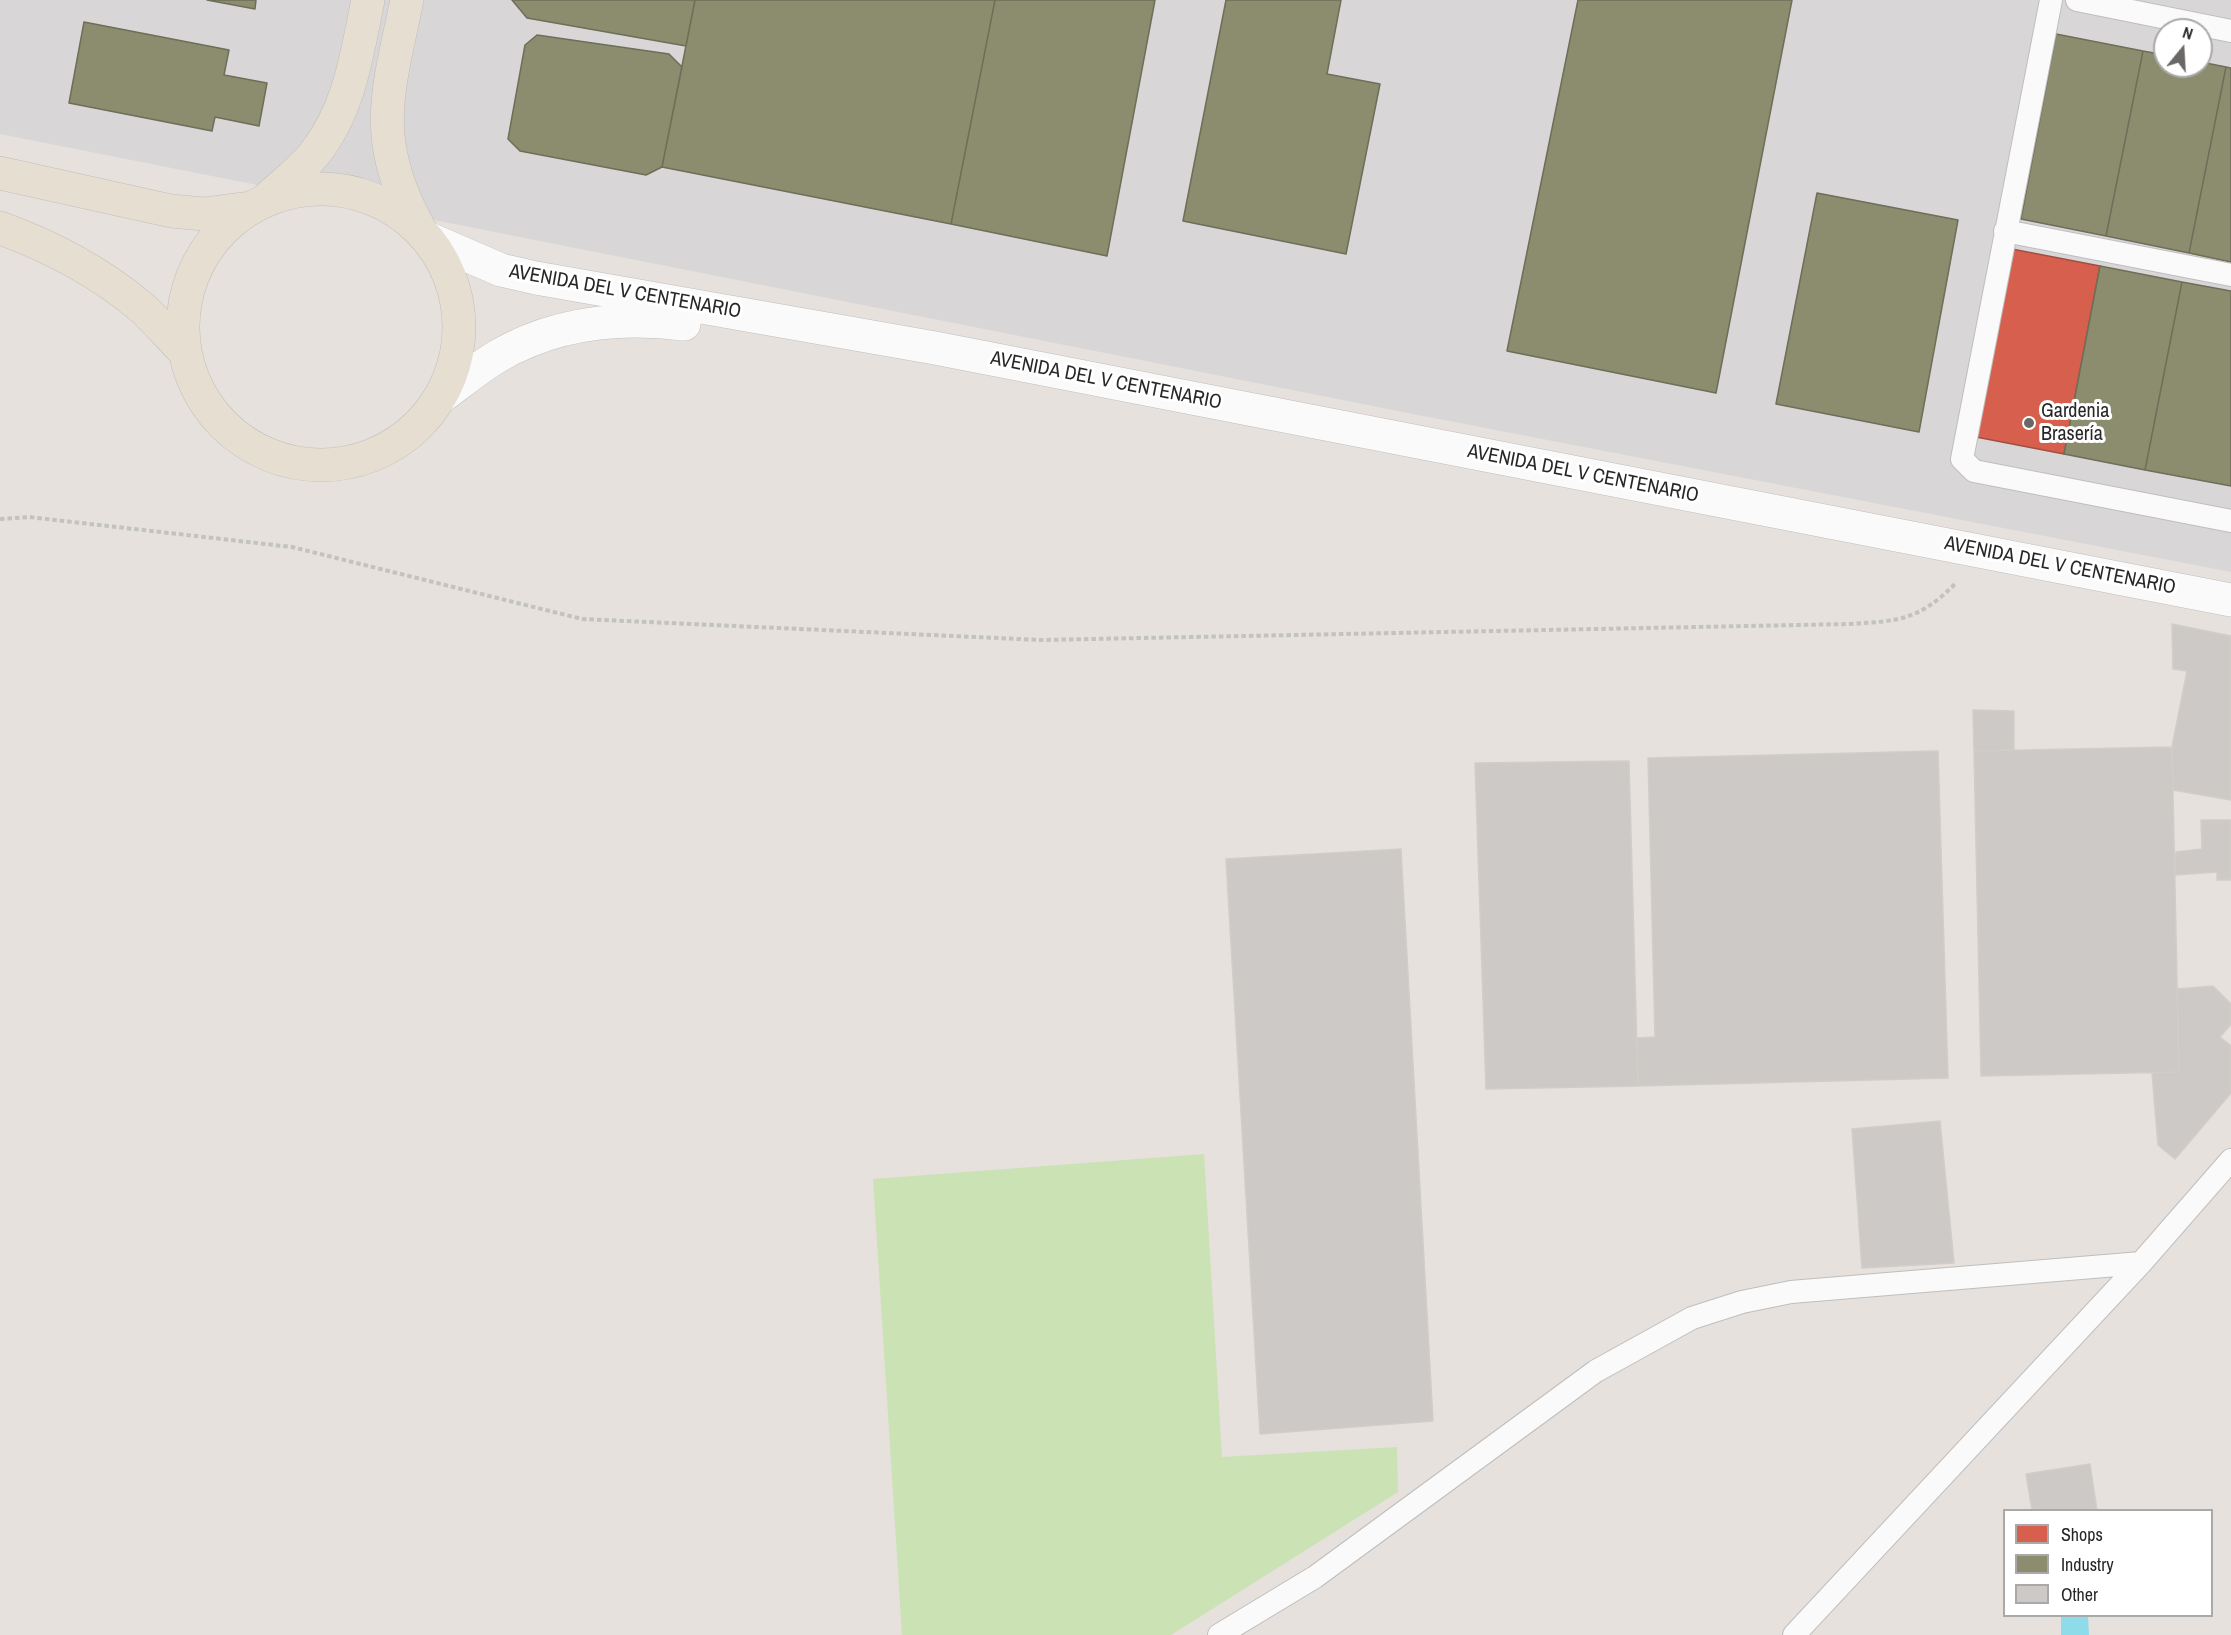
<!DOCTYPE html>
<meta charset="utf-8">
<style>
body{margin:0}
#map{position:relative;width:2231px;height:1635px;overflow:hidden;background:#e6e1dc;font-family:"Archivo Narrow",sans-serif}
canvas{display:block}
.legend{position:absolute;left:2003px;top:1509px;width:210px;height:108px;box-sizing:border-box;background:#fff;border:2px solid #a9a9a9;margin:0;padding:8px 10px;list-style:none;font-size:18px;color:#272727}
.legend li{display:flex;align-items:center;gap:12px;height:30px}
.legend b{width:30px;border:2px solid #a9a9a9}
.north{position:absolute;left:2153px;top:18px;width:60px;height:60px;box-sizing:border-box;background:#fff;border:2px solid #a9a9a9;border-radius:50%;rotate:18deg;font-size:16px;font-weight:700;line-height:24px;text-align:center;color:#272727}
.north::after{content:'';display:block;margin:auto;width:21px;height:27px;background:#6a6866;clip-path:polygon(50% 0,100% 100%,50% 72%,0 100%)}
</style>
<div id="map">
<canvas width="2231" height="1635"></canvas>
<ul class="legend">
<li><b style="height:16px;background:#d6604d"></b>Shops</li>
<li><b style="height:16px;background:#8c8c6e"></b>Industry</li>
<li><b style="height:16px;background:#cdc9c6"></b>Other</li>
</ul>
<div class="north">N</div>
</div>
<script>
const c = document.querySelector('canvas').getContext('2d');
c.lineJoin = 'round';
function paint(path, color) {
  c.fillStyle = color;
  c.fill(path, 'evenodd');
}
function stroke(path, color, width, dash) {
  c.strokeStyle = color;
  c.lineWidth = width;
  c.lineCap = dash ? 'butt' : 'round';
  c.setLineDash(dash || []);
  c.stroke(path);
}
function drawText(font, color, halo, rows, align = 'center') {
  c.font = font + ' "Archivo Narrow",sans-serif';
  c.lineWidth = 6;
  c.setLineDash([]);
  c.textBaseline = 'middle';
  c.strokeStyle = halo;
  c.fillStyle = color;
  for (const [text, x, y, turn = 0] of rows) {
    c.save();
    c.translate(x, y);
    c.rotate((+turn || 0) * Math.PI / 180);
    c.textAlign = isNaN(turn) ? turn : align;
    if (halo) c.strokeText(text, 0, 0);
    c.fillText(text, 0, 0);
    c.restore();
  }
}
paint(new Path2D(`
 M0 0H2231V572L1408 413 0 134ZM2165 30H2201V66H2165Z`), '#d9d6d8');
paint(new Path2D(`
 M1204 1154 1222 1457 1397 1447 1398 1492 1171 1635H902L873 1179Z`), '#cbe2b4');
paint(new Path2D(`
 M2061 1616H2088L2089 1635H2061Z`), '#8edbea');
const shops = new Path2D(`
 M2012 249 2100 266 2064 454 1976 437Z`);
paint(shops, '#d6604d');
stroke(shops, '#a24f42', 1.5);
const industry = new Path2D(`
 M207 0H256L255 9Z
 M512 0H695L686 46 527 18Z
 M695 0H995L951 224 662 167Z
 M995 0H1155L1107 256 951 224Z
 M1226 0H1341L1327 74 1380 84 1346 254 1183 221Z
 M1578 0H1792L1716 393 1507 351Z
 M84 22 229 50 224 75 267 83 259 126 215 117 212 131 69 103Z
 M2056 34 2143 51 2106 236 2021 219Z
 M537 35 669 54 682 67 662 167 646 175 520 151 508 139 525 45Z
 M2143 51 2165 55V66H2201V62L2226 67 2189 253 2106 236Z
 M2226 67 2231 68V262L2189 253Z
 M1817 193 1958 220 1919 432 1776 404Z
 M2100 266 2182 282 2145 470 2064 454Z
 M2182 282 2231 291V486L2145 470Z`);
paint(industry, '#8c8c6e');
stroke(industry, '#6e6e59', 1.5);
const building = new Path2D(`
 M2172 624 2231 636V800L2173 790 2172 747 2187 671 2173 669Z
 M1973 710 2014 711V750L1974 751Z
 M2172 747 2179 1072 1981 1076 1974 751Z
 M1938 751 1948 1078 1638 1086 1637 1038 1655 1037 1648 758Z
 M1629 761 1638 1086 1486 1089 1475 763Z
 M2201 820H2231V880H2217V872L2175 875 2176 852 2202 849Z
 M1401 849 1433 1421 1260 1434 1226 859Z
 M2213 986 2231 1004V1024L2220 1037 2231 1046V1093L2175 1159 2158 1145 2152 1073 2179 1072 2177 989Z
 M1940 1121 1954 1263 1862 1268 1852 1129Z
 M2090 1464 2097 1510H2032L2026 1474Z`);
paint(building, '#cdc9c6');
stroke(building, '#d1cdc8', 1.5);
const lane = new Path2D(`
 M2051 0 1962 459 1974 471 2231 521
 M2077 0 2231 31
 M2005 231 2231 275
 M1219 1635 1315 1577 1596 1371 1692 1318 1742 1302 1791 1292 2141 1263
 M1794 1635 2141 1263 2231 1160`);
const secondary = new Path2D(`
 M427 238 501 270 536 278 935 348 2231 600
 M442 396C460 383 478 368 498 356 556 322 619 316 684 324`);
const primary = new Path2D(`
 M407 0C388 92 370 138 418 226
 M0 173 171 211 204 214 250 208
 M183 327a138 138 0 1 1 276 0a138 138 0 1 1-276 0Z
 M268 198C283 184 302 170 315 153 350 109 357 53 368 0
 M0 228C50 246 99 272 140 306 156 320 170 337 185 352`);
stroke(lane, '#bfbebe', 24);
stroke(secondary, '#bfbebe', 34);
stroke(primary, '#bfbdbb', 34);
stroke(new Path2D(`
 M0 519 29 517 292 547 582 619 1041 640 1848 624C1898 621 1918 621 1955 584`), '#c2c2c1', 4, [4.5, 3]);
stroke(lane, '#fbfafa', 22);
stroke(secondary, '#fbfafa', 33);
stroke(primary, '#e6ded1', 33);
for (const [x, y, r, color] of [
 [2029,423,6,"#6a6866"]
]) {
  const dot = new Path2D();
  dot.arc(x, y, r, 0, 2 * Math.PI);
  c.fillStyle = color;
  c.fill(dot);
  stroke(dot, '#fff', 2);
}
drawText('20px', '#272727', '#fff', [
 ["AVENIDA DEL V CENTENARIO",625,292,10],
 ["AVENIDA DEL V CENTENARIO",1106,381,11],
 ["AVENIDA DEL V CENTENARIO",1583,474,11],
 ["AVENIDA DEL V CENTENARIO",2060,566,11]
]);
drawText('20px', '#272727', '#fff', [
 ["Gardenia",2041,412],
 ["Brasería",2041,435]
], 'left');
</script>
